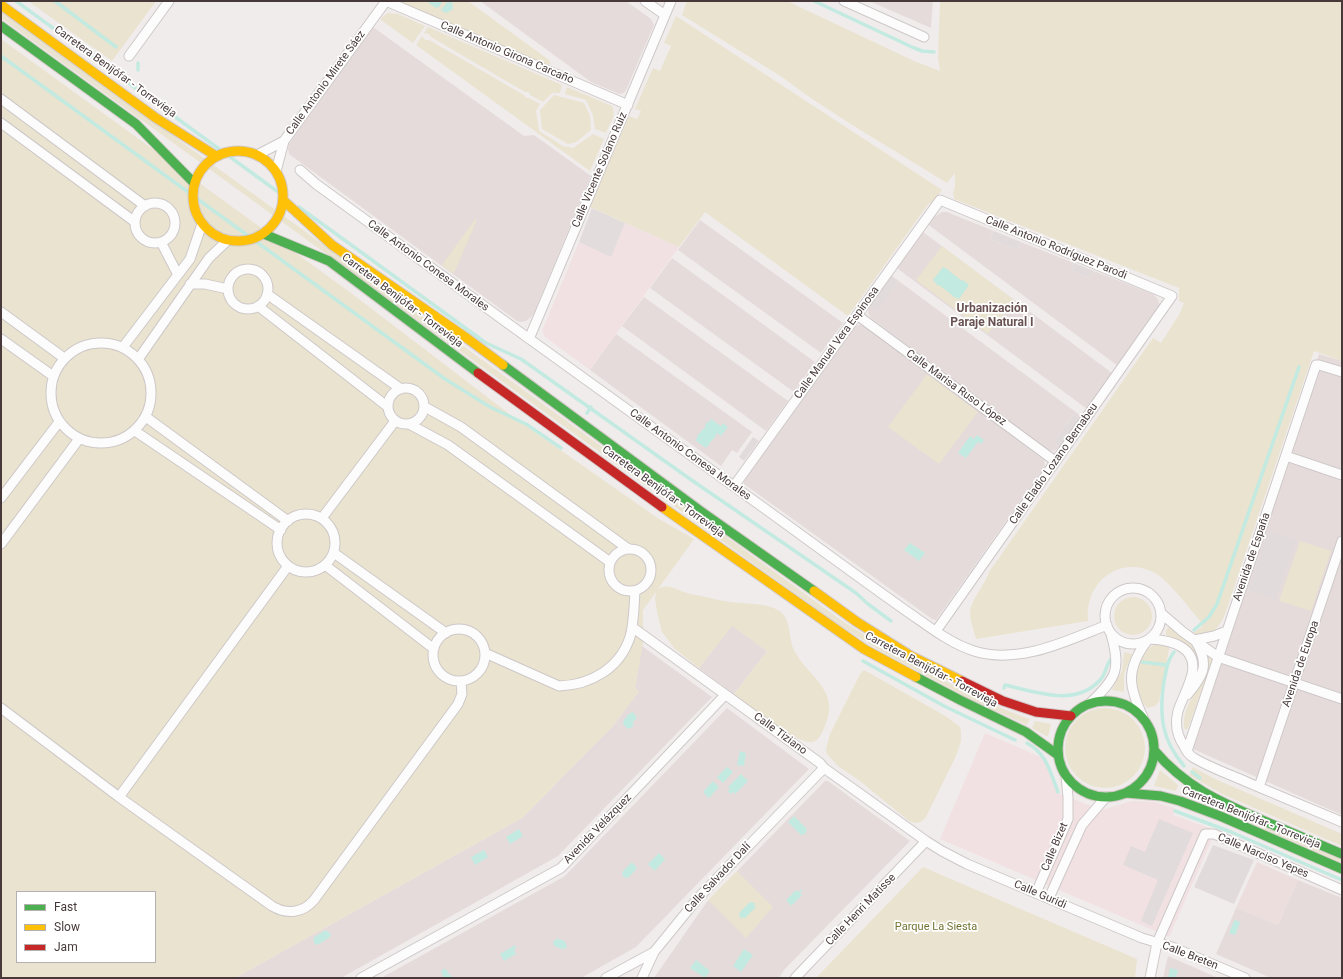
<!DOCTYPE html>
<meta charset="utf-8">
<style>
body{margin:0}
#map{position:relative;width:1343px;height:979px;overflow:hidden;background:#f1ecec;font-family:Roboto,sans-serif}
canvas{display:block}
.frame{position:absolute;inset:0;border:2px solid #47393a;pointer-events:none}
.legend{position:absolute;left:16px;top:891px;width:140px;height:72px;box-sizing:border-box;background:#fff;border:1px solid #b5b0b0;margin:0;padding:5px 7px;list-style:none;font-size:12px;color:#47393a}
.legend li{display:flex;align-items:center;gap:8px;height:20px}
.legend b{width:20px;border:1px solid #b5b0b0}
</style>
<div id="map">
<canvas width="1343" height="979"></canvas>
<div class="frame"></div>
<ul class="legend">
<li><b style="height:5px;background:#4caf50"></b>Fast</li>
<li><b style="height:5px;background:#ffc107"></b>Slow</li>
<li><b style="height:5px;background:#c62828"></b>Jam</li>
</ul>
</div>
<script>
const c = document.querySelector('canvas').getContext('2d');
c.lineJoin = 'round';
function paint(path, color) {
  c.fillStyle = color;
  c.fill(path, 'evenodd');
}
function stroke(path, color, width, dash) {
  c.strokeStyle = color;
  c.lineWidth = width;
  c.lineCap = dash ? 'butt' : 'round';
  c.setLineDash(dash || []);
  c.stroke(path);
}
function drawText(font, color, halo, rows, align = 'center') {
  c.font = font + ' Roboto,sans-serif';
  c.lineWidth = 3.5;
  c.setLineDash([]);
  c.textBaseline = 'middle';
  c.strokeStyle = halo;
  c.fillStyle = color;
  for (const [text, x, y, turn = 0] of rows) {
    c.save();
    c.translate(x, y);
    c.rotate((+turn || 0) * Math.PI / 180);
    c.textAlign = isNaN(turn) ? turn : align;
    if (halo) c.strokeText(text, 0, 0);
    c.fillText(text, 0, 0);
    c.restore();
  }
}
paint(new Path2D(`
 M480 1H626L651 19 654 25 626 90 624 93 619 94 591 82Z
 M869 1H933L931 28Z
 M373 27 524 136 534 135 591 176 533 315 526 321 521 322 517 321 289 154 288 149 289 144Z
 M942 212H947L994 231 990 239 1017 250 1021 242 1074 263 1072 271 1089 278 1094 271 1153 294 1158 299 1160 305 1118 366 930 226 929 224 934 217Z
 M700 220 843 323 821 353 678 250Z
 M923 232 1112 373 1113 374 1087 409 898 269V267Z
 M672 258 815 362 794 392 650 288Z
 M892 276 1081 416V417L1080 418 1074 414 1053 442 1060 447 1054 451 1048 450 871 318 868 313 869 306 876 311 898 282 891 277Z
 M644 297 788 401 766 431 622 326Z
 M861 324 865 325 1044 460 1045 466 1043 469 936 620 932 619 744 484V481L855 327Z
 M616 334 752 432 737 453 732 450 721 466 590 370Z
 M1319 354 1342 361V815L1193 749Z
 M732 625 767 651 734 694 699 668Z
 M642 646 712 697 558 856 341 978H235L522 818 613 726 639 691 635 688Z
 M727 708 809 769 636 947 581 978H381L565 876Z
 M825 781H828L910 841 784 970 779 978H654L706 903Z
 M1298 880 1342 898V978H1271L1216 954 1236 908 1278 925Z
 M1168 956 1218 978H1163Z`), '#e5dbdb');
paint(new Path2D(`
 M625 223 679 247 590 370 545 337 542 331 579 242 611 256Z
 M985 733 1043 758 1058 793 1101 810 1132 801 1154 802 1175 808 1173 815 1216 830 1169 937 940 839Z`), '#f2e1e2');
paint(new Path2D(`
 M592 208 625 223 611 257 579 242Z`), '#e3dcdc');
paint(new Path2D(`
 M1257 862 1298 880 1278 925 1236 908Z`), '#ebdedd');
paint(new Path2D(`
 M28 1H156L112 61Z
 M398 1H468L549 60 551 64 547 65Z
 M687 1H787L914 61 940 71 938 58 940 1H1342V361L1314 351 1226 611C1222 624 1210 642 1193 633L1202 627 1201 622C1191 610 1168 580 1155 573 1119 554 1084 583 1088 621L976 639C974 631 971 623 970 615 969 602 985 585 989 572L1153 338 1161 343 1180 313 1184 303 1179 301V288L954 199 953 193 955 187V173L947 183 849 123 808 96 782 77 682 15Z
 M1 11 841 620C882 646 922 670 965 691 986 701 1008 712 1030 719L1027 725 968 698 884 653 842 627 747 559 1 18Z
 M388 13 398 14 425 26 413 43 381 20V18Z
 M676 16 942 190 931 204 929 203 848 316 705 212 679 247 590 207 629 116 637 119 641 111 635 109 653 68 660 71 671 46 664 43Z
 M428 27 562 85 560 93H552L543 102 530 95 529 92H525L431 37 429 34 424 33Z
 M422 36 425 40H429L524 95 526 98H529L540 104 536 111 539 131 563 146 573 148 593 134 604 139 590 171 416 45Z
 M1 39 351 293 516 419 659 519 694 539 658 589C667 583 675 589 684 592 689 594 696 595 702 596 711 598 721 601 731 602 746 604 770 603 781 612 792 622 788 640 795 652 803 668 820 678 827 696 831 707 829 717 824 728 822 733 819 740 813 742 798 746 748 704 734 694L767 651 732 626 699 668 675 649 662 632 657 612 655 598 656 592 643 610V643L635 688 639 691 613 726 522 818 235 978H1ZM17 892H155V962H17Z
 M567 87 612 106C617 115 609 125 606 133L595 129 593 115 586 100 565 94Z
 M554 95 584 103 590 116 591 130 576 142 568 144 542 129 540 110Z
 M475 219 477 220 454 273H452L442 265Z
 M942 246 1014 300 988 334 916 280Z
 M927 374 978 412 939 464 888 427Z
 M1300 541 1331 551 1311 611 1279 601Z
 M1114 616a19 19 0 1 1 38 0a19 19 0 1 1-38 0Z
 M1169 627 1196 647 1200 663 1196 674 1190 648 1180 640 1166 635V630Z
 M1163 643 1170 644 1159 702 1155 706 1147 708C1144 704 1140 700 1138 695 1133 683 1136 663 1143 653 1148 646 1156 644 1163 643Z
 M1124 652 1132 654 1124 674V692L1112 690 1122 671Z
 M1210 655 1213 658 1188 728 1186 730 1184 728C1182 699 1207 686 1208 657Z
 M864 670 947 717 960 727 961 731V741L956 756 926 817C920 824 917 824 909 821L860 781 838 766 827 754 826 749 830 734 860 674Z
 M1065 748a40 40 0 1 1 80 0a40 40 0 1 1-80 0Z
 M1035 721 1051 724 1048 736H1046L1032 728Z
 M1193 767 1215 779 1342 834V846L1222 794 1189 775Z
 M1160 770 1178 785 1176 791 1154 786Z
 M1183 788 1209 801 1342 859V863L1182 793 1181 791Z
 M923 867 1137 959 1135 978H816Z
 M737 871 773 907 746 938 708 900Z`), '#e9e3cf');
paint(new Path2D(`
 M994 231 1021 242 1017 250 990 239Z
 M1074 263 1094 271 1089 278 1072 271Z
 M891 276 898 282 877 312 869 306Z
 M1074 414 1081 418 1060 447 1053 442Z
 M753 437 759 441 744 461 739 457Z
 M1268 531 1297 540 1276 600 1248 590Z
 M1159 819 1193 833 1152 926 1141 921 1158 880 1123 865 1131 846 1145 852Z
 M1213 845 1254 860 1234 904 1194 887Z`), '#e2dbdc');
paint(new Path2D(`
 M426 1H443L439 7 436 8Z
 M448 1H452L453 7 452 10 446 13 441 10Z
 M943 267 949 270V271L962 281 963 280 969 285 959 299 952 296V295L939 285 938 286 933 280Z
 M711 419 721 426 723 423 728 427 721 436 717 433 714 439H713L706 448 695 440 698 437 697 436 706 426 705 425 707 422 708 423Z
 M977 435 984 440 981 444 978 442 966 458 958 453 970 436 974 439Z
 M910 543 925 553 919 561 904 550Z
 M633 712 637 718 633 722V727L628 729 623 724C623 720 628 713 633 712Z
 M740 751 746 753 744 766 737 765Z
 M727 767 733 772 723 783 717 777Z
 M741 774 748 781 735 794 733 792 730 794 728 791 730 789 728 787Z
 M713 781 719 787 709 798 703 792Z
 M794 816 807 829 805 834 801 835 788 822Z
 M519 829 523 836 510 844 506 837Z
 M484 850 488 857 475 865 471 857Z
 M659 853 665 859 655 871 648 864Z
 M632 862 637 868 629 877 625 878 622 875 623 871Z
 M801 889 802 891 800 893 802 895 791 906 786 900 796 890 799 892Z
 M750 902 755 903 754 905 756 907 744 919 743 917 740 918 739 916 740 915 739 913Z
 M1236 920 1238 921 1240 923 1235 935 1229 933 1234 921Z
 M324 931H328L331 935 330 937 319 944 315 945 313 938Z
 M556 939C562 939 565 940 567 946L566 948 562 949 554 946 553 942Z
 M515 945 516 948 514 950 516 954 504 961 500 954Z
 M744 949 753 955 741 972 733 966Z
 M696 960 710 971 705 978 690 968Z
 M1170 968 1178 970 1176 978H1168Z
 M443 969H446L449 974 454 978H444L441 972Z`), '#c2eae1');
stroke(new Path2D(`
 M16 1 285 197
 M55 1 116 47
 M814 1 914 48 922 51 934 52
 M1 56 445 379 490 407 526 424 561 448
 M138 70V63
 M299 207 486 343 521 359 690 479 856 593 868 604 891 621
 M587 413 591 407
 M1194 630 1209 617 1217 604 1299 367
 M1174 652C1166 663 1167 669 1164 681 1159 715 1161 739 1184 766
 M863 661 944 706 1015 740
 M1142 662 1166 665
 M1004 688 1005 685C1036 692 1076 708 1101 679 1106 673 1106 665 1111 659
 M1027 743C1047 754 1050 772 1058 792
 M1192 772 1200 778
 M1175 811 1231 832 1342 880`), '#c2eae1', 3.5);
const street = new Path2D(`
 M386 1 628 105
 M645 1 665 15
 M844 1 924 37
 M129 56 169 1
 M1 99 145 206
 M1 123 135 222
 M257 155 284 141 386 1
 M300 170 316 184C471 297 626 409 782 521 823 551 864 581 905 610 927 625 949 643 974 651 1019 665 1066 641 1107 625
 M276 171 284 141
 M135 223a20 20 0 1 1 40 0a20 20 0 1 1-40 0Z
 M161 242 178 275
 M228 289a20 20 0 1 1 40 0a20 20 0 1 1-40 0Z
 M190 284H205L228 289
 M267 294 401 389
 M258 306 388 407
 M1 312 64 358
 M857 315 1055 461
 M1 339 53 376
 M529 339 671 1
 M51 393a50 50 0 1 1 100 0a50 50 0 1 1-100 0Z
 M123 347 190 259 202 224
 M139 358 209 258 228 240
 M388 406a18 18 0 1 1 36 0a18 18 0 1 1-36 0Z
 M425 407 461 427 627 548
 M146 417 288 521
 M409 424 448 445 610 562
 M135 431 281 530
 M1286 456 1342 475
 M734 486 940 200 1172 296 936 631
 M1 498 59 422
 M277 543a29 29 0 1 1 58 0a29 29 0 1 1-58 0Z
 M322 518 395 421
 M1 544 79 439
 M609 570a21 21 0 1 1 42 0a21 21 0 1 1-42 0Z
 M334 553 446 633
 M325 565 434 649
 M1105 616a28 28 0 1 1 56 0a28 28 0 1 1-56 0Z
 M1162 614 1183 632 1218 657 1342 699
 M632 627 820 763 824 768 926 841 942 851 967 864 1142 938 1172 947 1245 978
 M433 655a26 26 0 1 1 52 0a26 26 0 1 1-52 0Z
 M1150 639C1171 640 1198 647 1192 674 1189 687 1182 699 1178 711 1175 723 1177 736 1184 746 1186 751 1189 755 1194 758 1211 768 1231 775 1249 783 1280 796 1311 809 1342 822
 M485 653 559 686C591 685 620 668 630 637 634 623 634 606 635 591
 M1187 695C1204 675 1210 664 1195 640L1214 636 1227 631
 M1090 703C1117 678 1121 669 1111 634
 M1 708 119 797 272 906C287 915 303 913 314 900L458 704 462 694 461 682
 M1143 717C1129 687 1125 670 1147 641
 M1187 751 1316 365H1319L1342 372
 M1259 787 1342 541
 M119 797 288 566
 M1036 893 1068 819V797L1066 776
 M1049 898 1082 825 1106 797
 M361 978 561 868 725 695
 M606 978 654 952 698 898 824 768
 M642 978 654 952
 M795 978 926 841
 M1150 978 1157 943 1205 834H1214L1342 890`);
const fast = new Path2D(`
 M1 26 136 124 194 183
 M264 234 329 261 478 373
 M503 365 702 512 814 591
 M916 677 960 700 1026 732 1058 755
 M1058 749a48 48 0 1 1 96 0a48 48 0 1 1-96 0Z
 M1154 750C1187 789 1223 803 1269 823 1293 833 1318 844 1342 854
 M1126 793 1161 796 1180 801 1220 816 1342 869`);
const slow = new Path2D(`
 M1 5 156 118 216 156
 M193 196a45 45 0 1 1 90 0a45 45 0 1 1-90 0Z
 M283 200 332 245 468 339 503 365
 M662 507 864 649 916 677
 M814 591 857 622 911 656 962 681`);
const jam = new Path2D(`
 M478 373 662 507
 M962 681 1003 701 1036 712 1071 716`);
stroke(street, '#cec8c8', 11);
stroke(fast, '#d2c8c7', 11);
stroke(slow, '#d2c8c7', 11);
stroke(jam, '#d2c8c7', 11);
stroke(street, '#fdfcfc', 9);
stroke(fast, '#4caf50', 9);
stroke(slow, '#ffc107', 9);
stroke(jam, '#c62828', 9);
drawText('11px', '#47393a', '#fff', [
 ["Calle Antonio Girona Carcaño",507,53,23],
 ["Carretera Benijófar - Torrevieja",115,72,36],
 ["Calle Antonio Mirete Sáez",326,83,-54],
 ["Calle Vicente Solano Ruiz",600,170,-67],
 ["Calle Antonio Rodríguez Parodi",1056,248,22],
 ["Calle Antonio Conesa Morales",428,266,36],
 ["Carretera Benijófar - Torrevieja",402,301,37],
 ["Calle Manuel Vera Espinosa",837,343,-54],
 ["Calle Marisa Ruso López",956,388,36],
 ["Calle Antonio Conesa Morales",690,455,36],
 ["Calle Eladio Lozano Bernabeu",1054,464,-55],
 ["Carretera Benijófar - Torrevieja",663,492,36],
 ["Avenida de España",1252,557,-71],
 ["Avenida de Europa",1301,664,-71],
 ["Carretera Benijófar - Torrevieja",931,670,28],
 ["Calle Tiziano",780,734,36],
 ["Carretera Benijófar - Torrevieja",1251,818,22],
 ["Avenida Velázquez",598,829,-46],
 ["Calle Bizet",1055,847,-67],
 ["Calle Narciso Yepes",1263,856,23],
 ["Calle Salvador Dalí",718,878,-47],
 ["Calle Guridi",1040,895,23],
 ["Calle Henri Matisse",861,910,-46],
 ["Calle Breten",1190,956,21]
]);
drawText('11px', '#737232', '#fff', [
 ["Parque La Siesta",936,927]
]);
drawText('bold 12px', '#695152', '#fff', [
 ["Urbanización",992,309],
 ["Paraje Natural I",992,323]
]);
</script>
